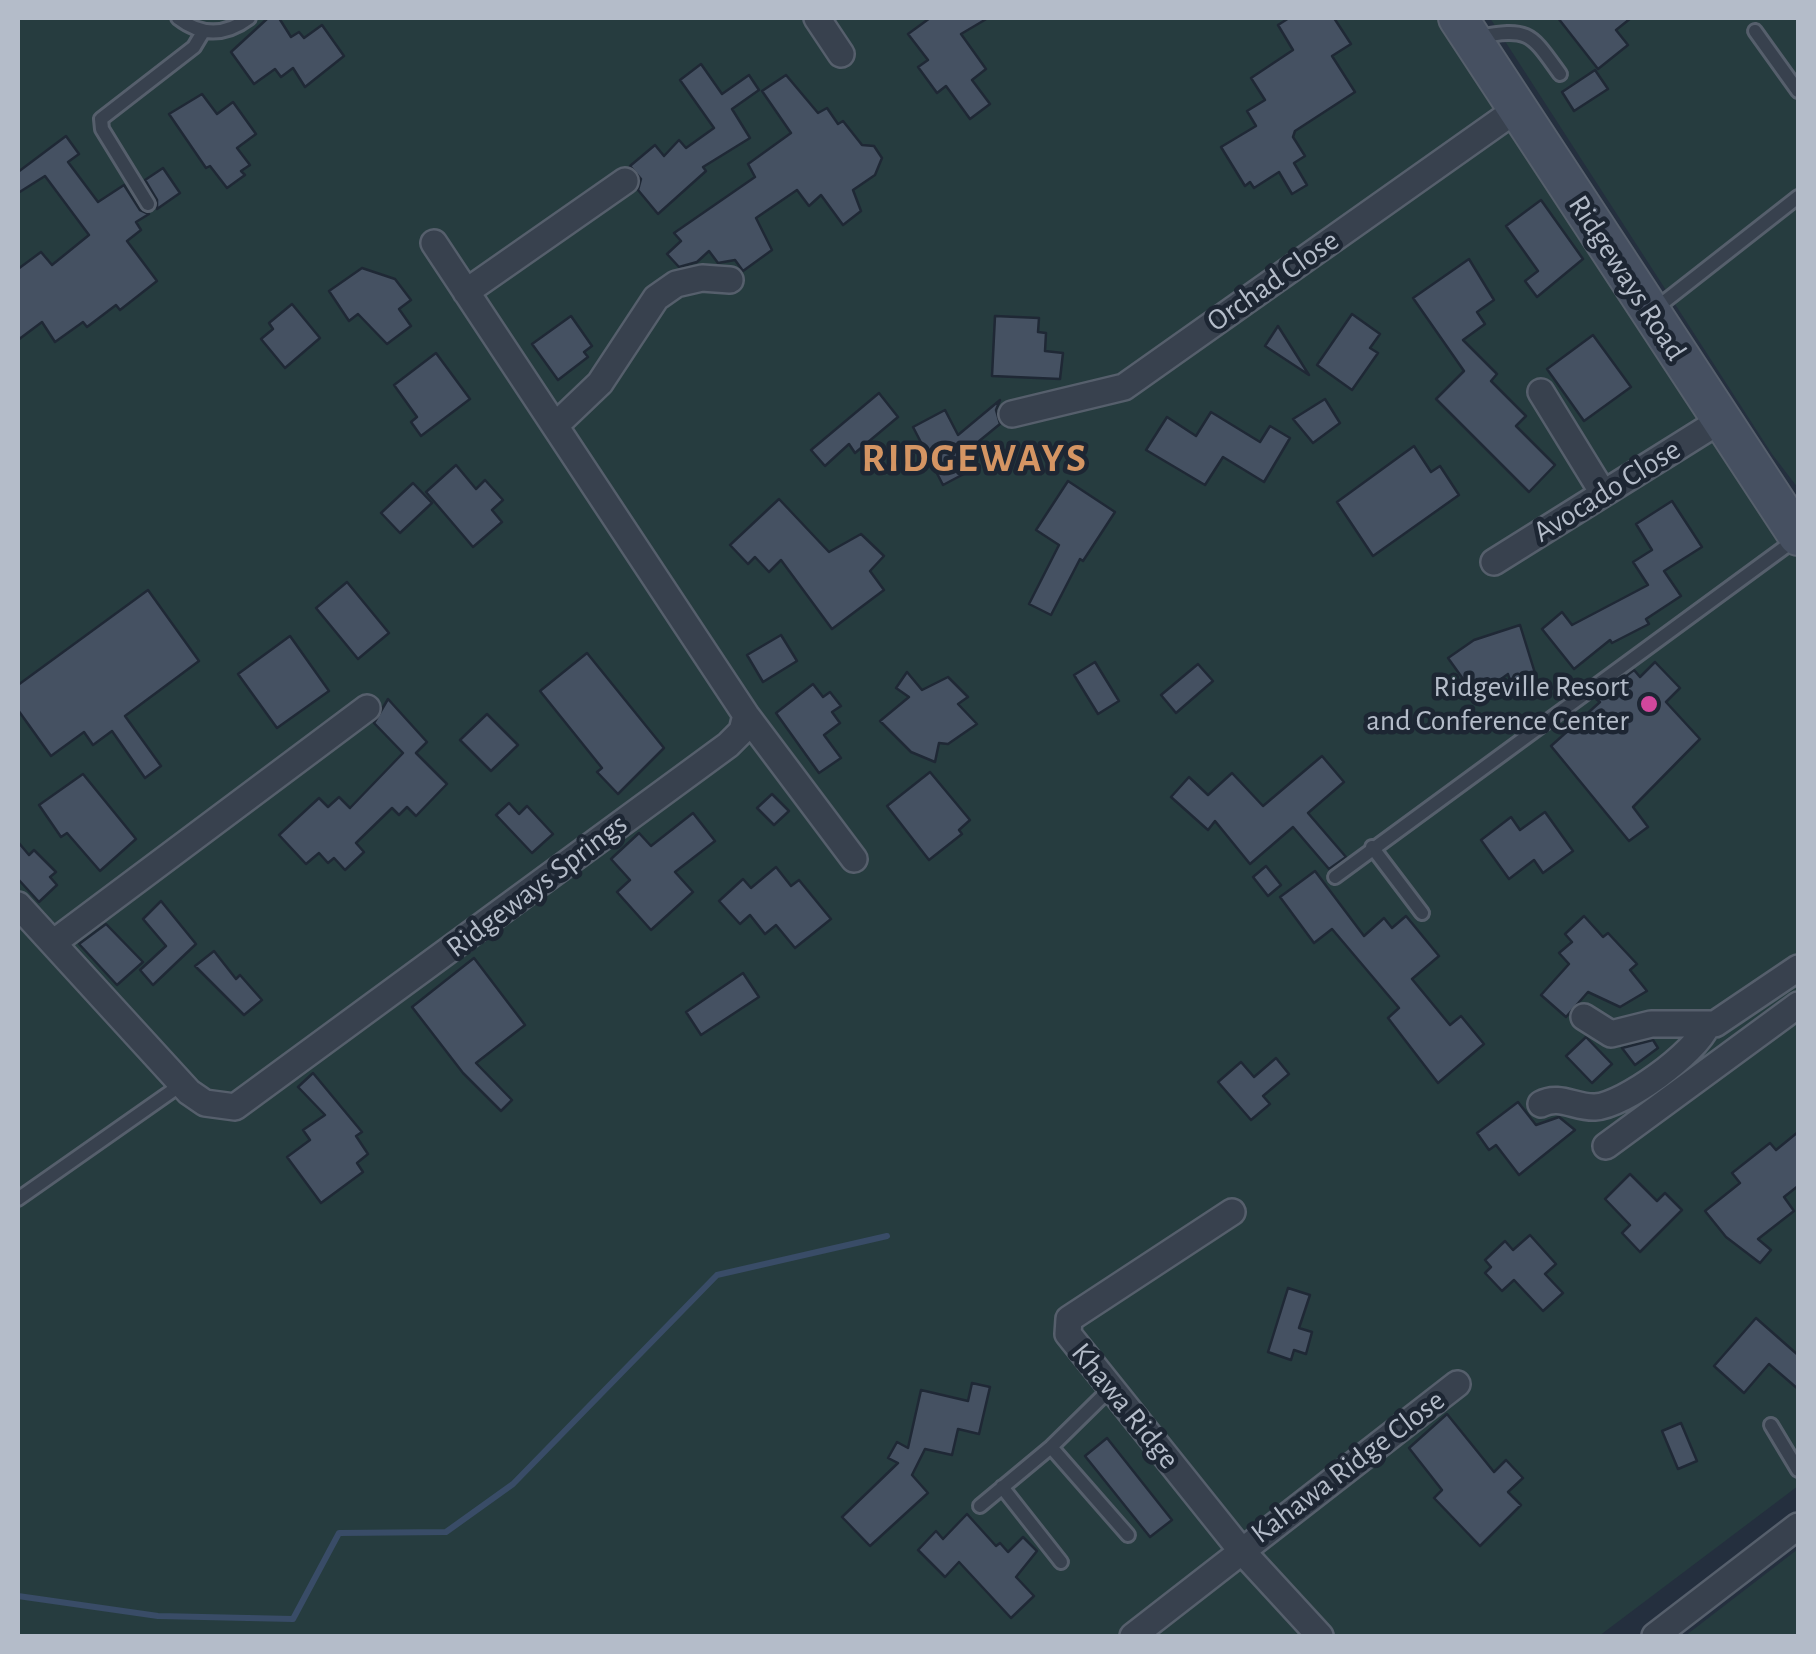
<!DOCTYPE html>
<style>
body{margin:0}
#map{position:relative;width:1816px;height:1654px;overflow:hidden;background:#242f3e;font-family:"Alegreya Sans",sans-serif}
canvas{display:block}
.frame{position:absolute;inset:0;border:20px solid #b4bcc9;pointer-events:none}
</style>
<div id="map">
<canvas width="1816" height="1654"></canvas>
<div class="frame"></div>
</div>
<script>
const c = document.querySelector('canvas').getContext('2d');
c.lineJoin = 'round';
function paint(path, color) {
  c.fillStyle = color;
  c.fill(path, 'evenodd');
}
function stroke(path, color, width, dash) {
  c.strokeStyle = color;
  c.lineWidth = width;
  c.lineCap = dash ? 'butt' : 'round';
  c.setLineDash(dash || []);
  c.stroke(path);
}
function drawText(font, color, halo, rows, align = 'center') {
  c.font = font + ' "Alegreya Sans",sans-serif';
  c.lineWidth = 9;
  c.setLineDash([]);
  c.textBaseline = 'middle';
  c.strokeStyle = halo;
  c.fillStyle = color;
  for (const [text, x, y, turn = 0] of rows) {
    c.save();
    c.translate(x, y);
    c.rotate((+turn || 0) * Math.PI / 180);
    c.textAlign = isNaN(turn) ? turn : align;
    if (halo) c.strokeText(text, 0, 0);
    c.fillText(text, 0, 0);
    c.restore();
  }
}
paint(new Path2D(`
 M18 18H1449L1798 544V1486L1599 1636H18Z
 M1490 18H1798V488L1772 454Z
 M1798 1549V1636H1685Z`), '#263c3f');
stroke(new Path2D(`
 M18 1596 158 1616 293 1619 339 1533 446 1532 513 1484 717 1275 887 1236`), '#394c67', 6);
const building = new Path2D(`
 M268 18H279L291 37 299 32 304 38 322 25 344 56 305 87 293 68 281 77 275 69 254 84 231 52Z
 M930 18H988L961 34 986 69 972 80 990 104 970 119 946 86 937 93 918 67 928 60 908 34Z
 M1289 18H1334L1351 44 1332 56 1355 92 1295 131 1293 137 1305 156 1294 163 1307 185 1292 194 1279 172 1254 188 1250 182 1245 186 1221 147 1256 126 1247 111 1265 100 1251 78 1293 50 1278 25Z
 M1558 18H1631L1616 30 1628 45 1598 69Z
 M701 64 722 94 749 75 759 90 732 109 750 138 703 167 706 171 658 214 638 190 641 179 630 166 655 145 664 156 679 140 686 148 714 128 680 80Z
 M1595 70 1608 89 1574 111 1562 92Z
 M786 75 818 113 827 108 838 124 843 121 862 145 874 146 882 158 875 175 853 190 861 211 843 225 821 195 809 206 797 190 756 218 772 250 743 271 735 260 718 263 709 251 697 262 679 267 667 254 681 241 674 233 755 177 748 164 791 133 762 91Z
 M202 94 217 114 233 102 256 134 237 148 250 165 241 171 245 175 227 188 210 166 206 168 169 114Z
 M66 136 79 154 68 162 98 202 124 185 140 210 149 214 136 222 141 230 127 241 157 281 120 310 116 305 87 327 83 322 55 342 42 322 18 340V269L41 252 52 265 89 235 45 176 18 193V172Z
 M163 168 180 193 157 209V200L145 180Z
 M1541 200 1583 259 1537 297 1525 281 1538 271 1506 226Z
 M1469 259 1494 300 1477 312 1485 324 1463 340 1497 374 1491 381 1526 416 1516 426 1555 465 1529 492 1436 399 1464 371 1413 298Z
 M362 268 395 279 411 300 399 309 411 326 387 344 358 314 349 321 329 291Z
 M292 304 320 338 285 368 261 339 273 329 269 323Z
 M1352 314 1380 334 1370 348 1378 353 1352 390 1317 365Z
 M571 316 592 346 584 352 588 357 558 380 532 344Z
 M995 316 1039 318 1038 332 1046 333 1045 351 1063 353 1060 379 992 376Z
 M1278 326 1309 375 1265 346Z
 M1593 335 1631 387 1584 421 1547 369Z
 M436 353 470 399 421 436 411 422 417 417 394 385Z
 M879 393 898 417 855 453 849 444 825 466 811 450Z
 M1325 399 1340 423 1313 443 1293 419Z
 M1000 400 996 410 1000 424 967 451 975 468 943 485 913 427 945 410 958 435Z
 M1211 412 1260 442 1270 426 1290 438 1264 482 1223 457 1205 485 1146 450 1167 417 1196 436Z
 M1414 446 1431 472 1440 466 1459 495 1373 556 1337 502Z
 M456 465 476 489 485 480 503 500 492 510 502 522 473 547 426 492Z
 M1068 481 1115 512 1083 561 1080 559 1051 615 1029 604 1059 545 1036 530Z
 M413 483 432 503 400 533 381 513Z
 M779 499 829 552 861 534 884 556 870 571 884 590 832 629 781 560 769 572 755 557 748 564 730 545Z
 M1672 501 1702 547 1664 571 1681 596 1646 619 1649 624 1612 643 1610 640 1574 669 1542 629 1562 612 1572 625 1648 585 1633 562 1652 550 1636 524Z
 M347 582 389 633 358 659 316 608Z
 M148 590 199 661 125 716 161 766 145 778 112 731 93 745 84 732 51 756 18 710V685Z
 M1520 625 1539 686 1514 694 1508 674 1476 697 1448 658 1474 640Z
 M781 635 797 661 763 682 747 655Z
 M290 636 329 691 277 728 238 674Z
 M587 653 664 748 618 794 597 772 602 768 540 691Z
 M1095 662 1119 701 1098 714 1074 675Z
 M1655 662 1680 688 1666 702 1700 739 1633 807 1648 827 1629 841 1551 746 1600 702 1596 699 1602 694 1634 670 1640 677Z
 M1198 664 1213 681 1176 713 1161 695Z
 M907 672 922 690 948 677 968 697 958 704 977 724 948 744 939 743 935 762 911 752 880 721 909 697 896 688Z
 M813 684 823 697 830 692 841 706 832 712 840 723 824 735 841 758 819 773 776 713Z
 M388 699 427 742 416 753 447 784 416 816 407 807 399 815 392 808 356 843 364 852 345 870 334 858 328 863 319 853 306 864 279 835 319 798 328 807 339 797 350 808 403 753 374 723Z
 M487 714 518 745 491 771 460 740Z
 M1322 756 1344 782 1308 813 1346 857 1329 869 1293 827 1250 864 1215 821 1208 830 1171 797 1189 777 1208 795 1232 773 1263 806Z
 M930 772 970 820 959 830 962 834 929 860 887 806Z
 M83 774 136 839 100 871 67 833 61 837 39 805Z
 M772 794 789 811 774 825 757 808Z
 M509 803 519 814 527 806 553 834 532 853 496 815Z
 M1545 812 1573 851 1543 873 1534 860 1509 879 1481 840 1511 817 1520 830Z
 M693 813 715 841 675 872 693 892 651 930 617 892 630 880 611 859 639 833 651 846Z
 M18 842 29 855 34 850 56 872 50 877 57 885 39 902 18 879Z
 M1266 866 1281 885 1268 896 1253 877Z
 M776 867 791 886 799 880 831 919 795 948 776 925 765 934 750 915 740 924 719 901 743 879 751 888Z
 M1315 871 1364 936 1384 918 1392 928 1406 916 1439 956 1412 979 1450 1025 1461 1016 1484 1044 1438 1083 1388 1018 1399 1008 1332 929 1314 943 1280 897Z
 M161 901 196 944 153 985 140 970 166 946 143 919Z
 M1584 916 1603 937 1608 933 1637 964 1630 970 1647 991 1620 1007 1588 992 1566 1017 1541 995 1569 964 1559 953 1572 942 1565 934Z
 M106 924 143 962 117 985 79 944Z
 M214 951 236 979 240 975 262 1000 244 1015 195 966Z
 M474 958 525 1025 476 1063 512 1100 501 1111 463 1073 412 1007Z
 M743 973 759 997 701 1035 686 1012Z
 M1586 1037 1612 1064 1592 1083 1566 1056Z
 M1653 1040 1658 1048 1635 1065 1622 1048Z
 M1276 1058 1289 1074 1263 1096 1270 1104 1251 1120 1218 1082 1241 1062 1254 1077Z
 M313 1073 362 1132 356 1136 368 1154 357 1163 363 1172 321 1203 287 1157 310 1140 303 1130 325 1115 298 1087Z
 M1518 1102 1536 1125 1559 1117 1575 1130 1519 1175 1496 1145 1489 1150 1477 1133Z
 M1798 1132V1186L1784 1197 1794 1211 1758 1239 1771 1250 1760 1263 1726 1237 1705 1211 1740 1183 1732 1173 1770 1143 1776 1150Z
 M1630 1174 1657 1201 1665 1193 1682 1210 1640 1252 1622 1233 1630 1225 1605 1199Z
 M1530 1235 1556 1264 1545 1274 1563 1293 1543 1311 1514 1280 1502 1291 1485 1273 1491 1267 1485 1260 1505 1241 1513 1250Z
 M1288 1288 1310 1295 1299 1328 1312 1332 1306 1354 1294 1350 1291 1360 1268 1352Z
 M1756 1318 1798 1355V1389L1769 1364 1744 1393 1714 1366Z
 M972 1383 990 1387 979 1434 958 1429 952 1455 925 1449 912 1475 928 1493 870 1546 842 1517 898 1463 888 1458 897 1442 908 1448 921 1390 968 1401Z
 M1447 1414 1494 1472 1506 1460 1523 1478 1508 1492 1521 1505 1480 1546 1434 1498 1442 1490 1409 1448Z
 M1681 1423 1697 1461 1678 1469 1662 1431Z
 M1107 1438 1172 1520 1150 1537 1085 1456Z
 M967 1514 996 1546 1000 1543 1008 1552 1023 1537 1037 1551 1016 1577 1034 1596 1011 1618 959 1562 945 1577 918 1550 936 1531 943 1539Z`);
paint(building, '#455162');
stroke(building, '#1f2835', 2.5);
const lane = new Path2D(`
 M178 18C201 36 225 36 249 18
 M1755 31 1798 91
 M1478 37C1530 27 1531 34 1560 74
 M148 204 102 129 101 119 194 47 203 32
 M1655 309 1798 197
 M1372 847 1422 913
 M1335 877 1796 539
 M18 1199 182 1084
 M1771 1425 1798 1470
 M1051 1447 1128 1535
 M1002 1487 1061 1562
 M980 1506 1051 1447 1109 1390`);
const street = new Path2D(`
 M817 18 841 54
 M434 243 746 715 854 859
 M466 292 625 181
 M1541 392 1603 493
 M1012 414 1124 387 1517 109
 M556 425 600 383 656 298 676 284 702 278 730 280
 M1494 562 1721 420
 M18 905 189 1092 205 1103 235 1107 728 745 742 731 746 715
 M53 943 367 708
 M1584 1017 1611 1034 1651 1024H1715L1798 968
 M1541 1104C1559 1094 1576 1108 1595 1107 1625 1105 1695 1053 1707 1026
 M1606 1146 1798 1005
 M1232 1212 1069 1319 1068 1334 1240 1549 1320 1636
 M1133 1636 1457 1384
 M1655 1636 1798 1526`);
const secondary = new Path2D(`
 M1458 18 1798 536`);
stroke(lane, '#565f6c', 18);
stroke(street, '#565f6c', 30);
stroke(secondary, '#565f6c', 42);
stroke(lane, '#38414e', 12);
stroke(street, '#38414e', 25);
stroke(secondary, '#465061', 38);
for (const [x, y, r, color] of [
 [1649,704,10,"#d1479c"]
]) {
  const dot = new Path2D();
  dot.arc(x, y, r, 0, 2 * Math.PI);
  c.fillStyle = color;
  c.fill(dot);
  stroke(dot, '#1d2633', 4);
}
drawText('30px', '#b4bcc9', '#1d2633', [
 ["Ridgeways Road",1627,278,57],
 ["Orchad Close",1273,281,-35],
 ["Avocado Close",1607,491,-32],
 ["Ridgeways Springs",537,886,-37],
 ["Khawa Ridge",1125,1406,51],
 ["Kahawa Ridge Close",1348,1467,-37]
]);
drawText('30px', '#b4bcc9', '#1d2633', [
 ["Ridgeville Resort",1629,687],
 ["and Conference Center",1629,721]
], 'right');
c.letterSpacing = '2.5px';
drawText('bold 40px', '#d59563', '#1d2633', [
 ["RIDGEWAYS",975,459]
]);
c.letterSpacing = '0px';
</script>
